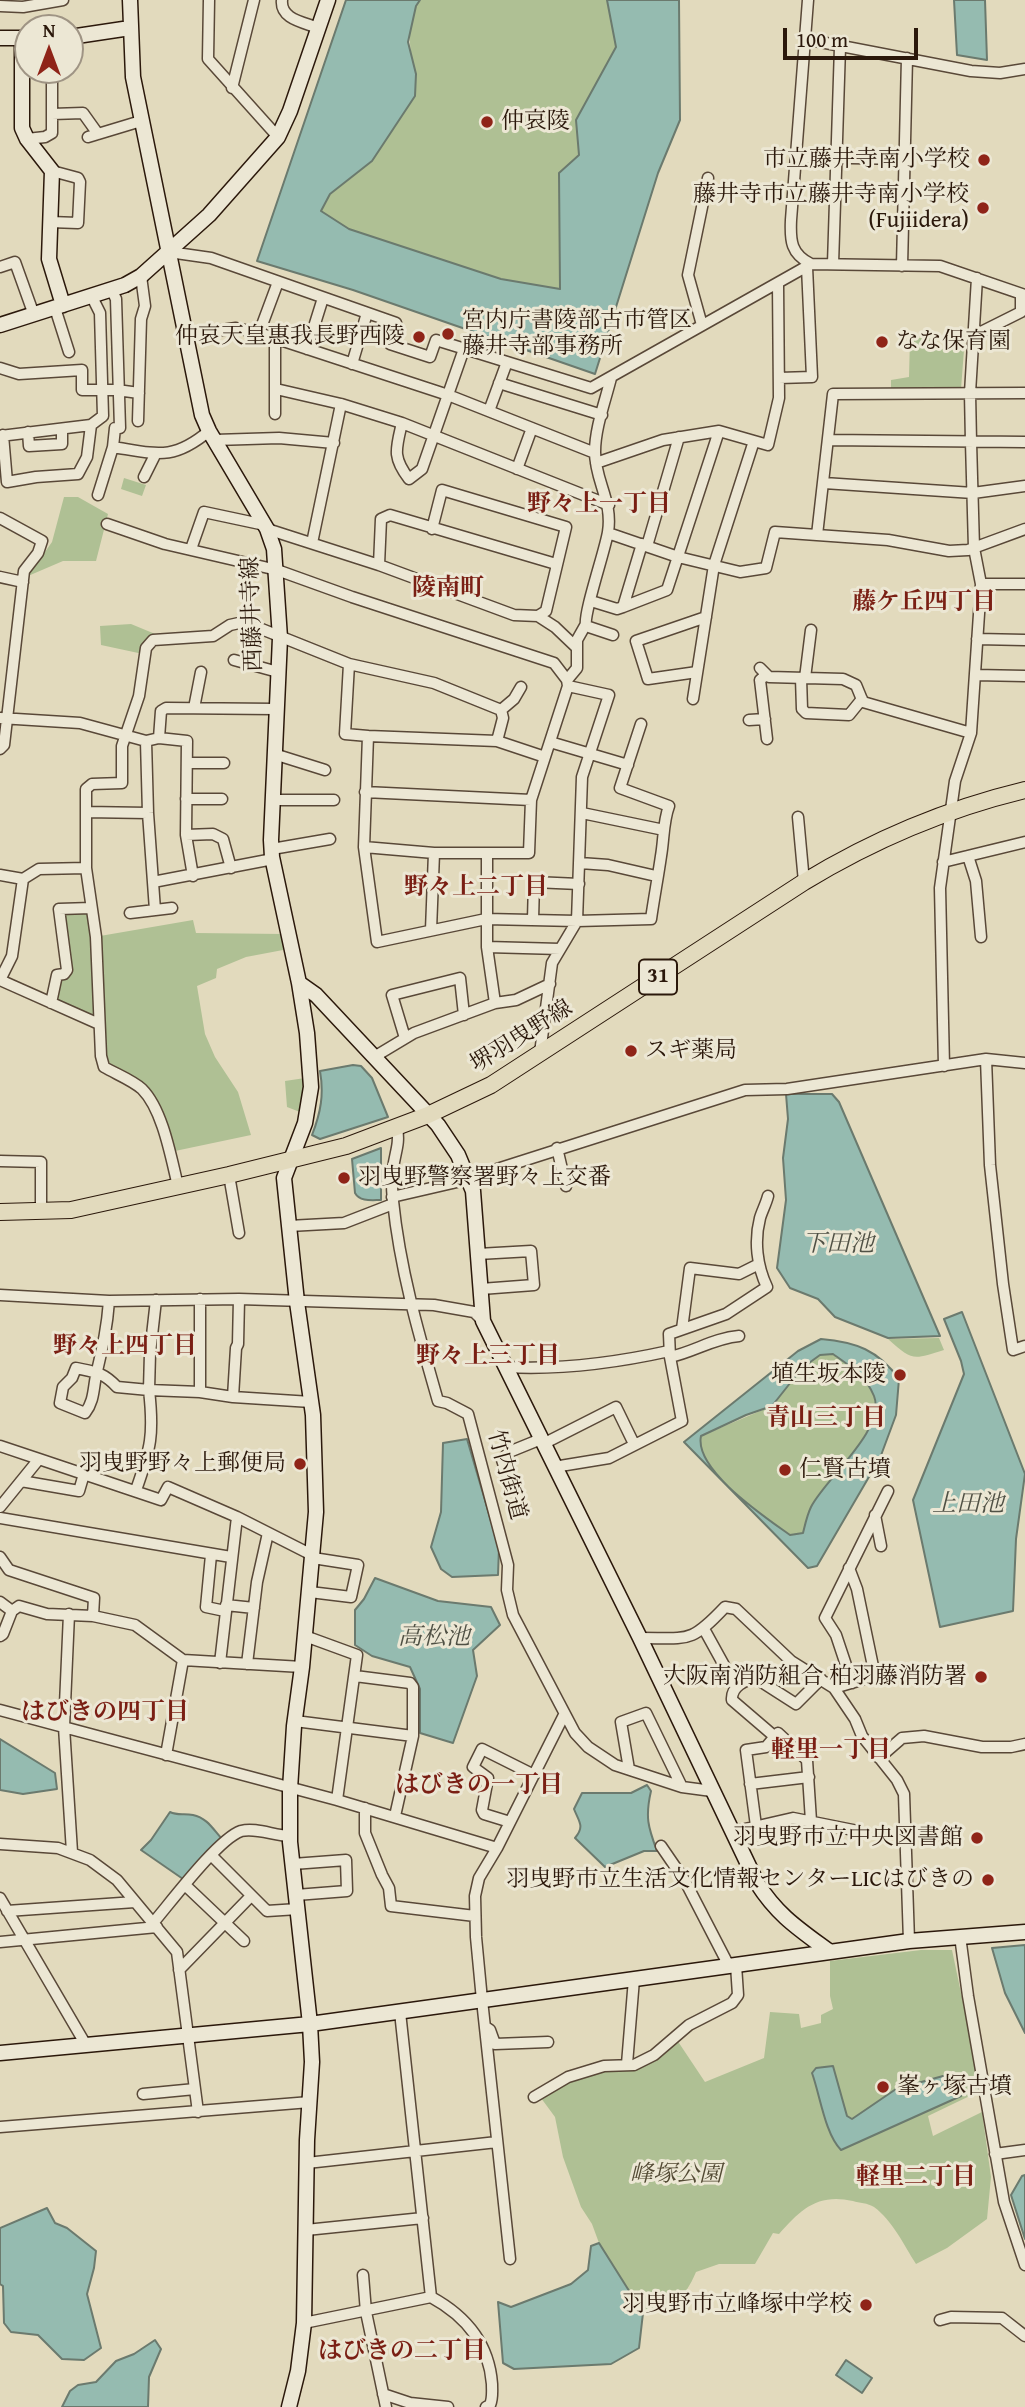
<!DOCTYPE html>
<meta charset="utf-8">
<style>
body{margin:0}
#map{position:relative;width:1025px;height:2407px;overflow:hidden;background:#e2dabd;font-family:"Gentium Book Plus",serif}
canvas{display:block}
.north{position:absolute;left:14px;top:14px;width:70px;height:70px;box-sizing:border-box;background:#ece7d4;border:2px solid #9f9484;border-radius:50%;rotate:0deg;font-size:19px;font-weight:700;line-height:28px;text-align:center;color:#2b180b}
.north::after{content:'';display:block;margin:auto;width:24px;height:32px;background:#8f2418;clip-path:polygon(50% 0,100% 100%,50% 72%,0 100%)}
.scale{position:absolute;left:783px;top:28px;width:135px;height:32px;box-sizing:border-box;border:4px solid #2b180b;border-top:0;padding-left:9px;font-size:21px;line-height:24px;white-space:nowrap;color:#2b180b;-webkit-text-stroke:5px #ece7d4;paint-order:stroke}
</style>
<div id="map">
<canvas width="1025" height="2407"></canvas>
<div class="north">N</div>
<div class="scale">100 m</div>
</div>
<script>
const c = document.querySelector('canvas').getContext('2d');
c.lineJoin = 'round';
function paint(path, color) {
  c.fillStyle = color;
  c.fill(path, 'evenodd');
}
function stroke(path, color, width, dash) {
  c.strokeStyle = color;
  c.lineWidth = width;
  c.lineCap = dash ? 'butt' : 'round';
  c.setLineDash(dash || []);
  c.stroke(path);
}
function drawText(font, color, halo, rows, align = 'center') {
  c.font = font + ' "Gentium Book Plus","Noto Serif JP",serif';
  c.lineWidth = 6;
  c.setLineDash([]);
  c.textBaseline = 'middle';
  c.strokeStyle = halo;
  c.fillStyle = color;
  for (const [text, x, y, turn = 0] of rows) {
    c.save();
    c.translate(x, y);
    c.rotate((+turn || 0) * Math.PI / 180);
    c.textAlign = isNaN(turn) ? turn : align;
    if (halo) c.strokeText(text, 0, 0);
    c.fillText(text, 0, 0);
    c.restore();
  }
}
paint(new Path2D(`
 M420 0H607L616 47 576 120 579 155 559 173 560 289 501 279 349 229 321 211 330 194 372 161 416 74C409 49 405 23 420 0Z
 M910 338H936L938 349 964 350 961 389 891 388V380L909 377Z
 M124 478 146 485 142 496 121 489Z
 M64 497H78L108 514 96 561H63L28 576 52 542Z
 M131 624 160 636 143 654 101 645 100 626Z
 M88 910 93 939 96 1020 54 1001 60 977H65L62 912Z
 M193 920 196 933 283 934V950L246 957 217 969 216 978 197 986 205 1034 215 1057 238 1092 251 1135 175 1151C168 1133 158 1094 143 1083 132 1074 114 1074 108 1060 98 1038 103 1008 103 985 103 969 101 953 100 936Z
 M305 1078V1100L300 1112 287 1107 285 1081Z
 M939 1338 944 1350C912 1360 913 1361 888 1339Z
 M833 1354C850 1366 866 1376 874 1396 887 1428 824 1480 811 1507 807 1515 805 1525 803 1533L790 1535C765 1517 694 1470 701 1436L772 1406 802 1368 820 1355Z
 M921 1950H952L974 2055 978 2089V2092L928 2116 933 2136 982 2112 991 2177 987 2219 947 2248 916 2264C904 2245 892 2220 874 2207 868 2203 859 2203 853 2201 818 2193 801 2209 779 2234L773 2233 755 2264H719L696 2272C684 2300 672 2309 643 2313L599 2243 592 2224 581 2207 563 2157 555 2117 541 2098C555 2087 572 2078 589 2074 624 2065 652 2077 677 2040L705 2082 764 2058 770 2012 799 2014 801 2028 821 2023V2015L833 2009 830 1996V1961Z`), '#afc094');
const water = new Path2D(`
 M346 0H420L416 6 408 42 416 74 415 96 372 161 330 194 321 211 349 229 501 279 560 289 559 173 579 155 576 120 616 47 607 0H679L680 120 658 173 595 374 353 290 257 261Z
 M954 0H985L987 60 957 55Z
 M353 1065 361 1066 372 1078 388 1117 320 1139 312 1135C321 1112 324 1094 320 1071Z
 M786 1094H832L839 1102 940 1336 888 1338 835 1317 818 1299 790 1288 777 1268 786 1200 783 1158 788 1119Z
 M381 1148V1200C372 1200 360 1202 355 1193L352 1159Z
 M962 1312 1025 1474 1016 1539 1013 1611 940 1627 913 1500 964 1374 961 1361 944 1319Z
 M821 1339C856 1342 878 1350 899 1379L896 1415 880 1458 817 1566 808 1568 684 1442 798 1351ZM833 1354C850 1366 866 1376 874 1396 887 1429 824 1480 811 1507 807 1515 805 1525 803 1533L790 1535C765 1517 694 1470 701 1436L746 1415 772 1406 802 1368 820 1355Z
 M467 1439 499 1548 498 1575 452 1577 441 1569 431 1547 441 1512 443 1443Z
 M375 1578 438 1601 491 1607 500 1625 473 1650 477 1676 453 1743 420 1733V1689L410 1667 372 1656 355 1645V1610L364 1599Z
 M0 1739 55 1773 57 1789 23 1794 0 1790Z
 M647 1785 651 1791C645 1817 648 1827 657 1851H644L605 1867 575 1838C585 1826 579 1822 574 1809L582 1793H631Z
 M170 1812C178 1816 184 1813 193 1815 208 1818 214 1831 223 1840L183 1879 141 1850 151 1840Z
 M1025 1945V2033L1005 1993 992 1948Z
 M833 2066 847 2116 852 2119 896 2089 943 2076 961 2096 841 2150C825 2134 820 2095 812 2073L816 2068Z
 M1025 2175V2239L1011 2195 1022 2176Z
 M47 2208 55 2223 67 2228 96 2251 94 2268 87 2294 101 2348 84 2360 62 2359 38 2335 11 2332 4 2323 3 2286 0 2284V2228Z
 M599 2243 643 2313 639 2348 611 2364 514 2369 503 2363 498 2302 511 2307 571 2284 588 2270 591 2246Z
 M155 2340 161 2349 149 2377 148 2407H62L70 2391 78 2385 96 2382 116 2361 134 2354Z
 M846 2360 872 2378 862 2393 836 2375Z`);
paint(water, '#95bbb0');
stroke(water, '#6b7a6e', 2);
const street = new Path2D(`
 M209 0 208 59 278 137
 M282 0C280 19 303 22 318 28
 M808 0 791 220C790 241 791 254 811 264L940 266 1025 295
 M0 6 23 7 63 0
 M805 39 971 71 1000 73 1025 69
 M232 88 254 0
 M52 114 83 113 98 134
 M88 137 141 121
 M27 139 45 137 52 133V70
 M796 157 906 159
 M50 222 78 223 80 182 78 178 52 171
 M169 252 211 258 396 323 390 344 430 357 436 340 591 388 811 264
 M833 264 840 47
 M902 266 907 58
 M0 267 15 262 34 315
 M55 308 69 352
 M702 325 688 275 708 178
 M259 333 278 282
 M186 335 236 328 259 333 448 395 595 453
 M973 336 1021 312V295
 M275 339V414
 M307 349 323 298
 M352 364 367 313
 M0 368 19 374 82 370V390H117L139 393
 M611 378C605 402 595 428 595 452 595 481 613 501 608 532 605 551 583 614 586 626L613 635
 M779 378 812 377 807 267
 M499 383 602 415
 M276 389 341 404 402 423 609 505
 M1025 393 833 394 817 535 888 540 949 551 968 550 1025 529
 M489 411 507 362
 M138 421 141 319 145 306 141 276
 M402 423C396 449 392 457 409 479L422 469 464 349
 M28 432 29 446 62 444V429
 M3 435 7 482 36 477 78 474 87 457 91 425
 M0 436 91 425 103 416 100 313 91 295
 M215 440 279 438 334 443
 M828 440 1025 442
 M113 447C157 454 173 461 209 431
 M596 463 663 440 719 431 768 445 779 398 778 284
 M517 469 532 428
 M144 477 156 453
 M824 483 973 493 1025 486
 M98 495 113 447 115 428H120L116 299 111 289
 M0 518 42 541 38 553 24 571 4 745 0 749
 M107 524 165 544 277 570 352 597 554 663 567 680
 M267 529 379 565 381 519 390 515 556 564
 M608 533 678 557 740 572 766 568 775 532 817 535
 M312 543 341 404
 M642 544 623 607 667 590 719 431
 M647 546 679 437
 M191 549 204 512 265 525
 M379 565 514 615 538 616 546 611 566 527 442 490 432 529
 M0 577 23 582
 M981 584H1025
 M591 601 617 609 623 607
 M538 616 555 627 577 648
 M977 639 1025 640
 M234 660 278 672
 M349 664 434 683 501 710 503 718 497 741
 M760 668 769 677 843 679 856 685 863 702 971 733
 M697 672 648 679 636 641 706 617
 M766 675 760 680 767 739
 M975 675 1025 676
 M801 678 802 709 806 713 849 715 862 699
 M805 678 811 630
 M693 699 714 565 754 441
 M194 708 201 672
 M501 710 514 699 521 687
 M0 718 80 723 146 741 159 738 187 741 186 835 193 876
 M749 720 765 719
 M368 736 497 741 545 757
 M159 738 161 711 166 708 276 709
 M146 741 148 813 155 910
 M550 742 628 765
 M274 754 325 770
 M187 763H224
 M365 792 531 800
 M186 799H222
 M272 800H334
 M86 812 148 813
 M582 813 664 830
 M798 817 804 882
 M186 835 213 834 223 839 231 868
 M364 847 434 853H529L531 800 568 686 567 680 577 668V640L586 624
 M272 849 330 839
 M487 853V947L495 1003 516 1000 550 984
 M968 856 976 881 981 937
 M943 862 1025 842
 M580 863 608 865 656 876
 M0 875 23 879
 M153 882 273 859
 M130 913 172 908
 M533 920 534 882 579 884
 M431 930 434 853
 M487 947 560 949
 M0 980 12 956 23 879 39 869 86 868
 M0 980 99 1024
 M51 1003 57 975 64 974 67 970 59 909 91 908
 M405 1038 392 995 460 978 464 1015
 M540 1053 552 963 577 921 582 777 609 695 568 686
 M374 1057 414 1033 495 1003
 M986 1059 990 1165 1003 1284 1013 1350 1025 1346
 M944 1066 940 888 955 781 971 733 981 584 974 548 971 442 970 393 977 278
 M397 1127C400 1146 395 1151 393 1169 391 1179 392 1191 393 1201 400 1270 419 1335 438 1401L447 1403 468 1414 508 1565 507 1590 513 1615 575 1733 588 1747 615 1765 682 1787 712 1791
 M557 1148 566 1186
 M0 1161 41 1162V1212
 M229 1175 239 1233
 M469 1178 745 1090 787 1089 986 1059 1025 1063
 M178 1186C171 1158 163 1110 142 1089 132 1080 116 1074 104 1067L101 1056 96 937 86 868V789L92 784 122 783V746L139 696 146 648 153 640 213 636 230 625 239 623 259 628 349 664 345 734 368 736 364 847 377 942 486 919 577 921 651 919C654 898 658 877 661 856 664 839 663 822 669 806L620 788 641 724
 M392 1197 470 1179
 M289 1226 344 1223 393 1204
 M478 1254 531 1251 534 1285 481 1289
 M0 1295 109 1301 239 1299 434 1305 474 1312 483 1321
 M156 1300 150 1353 149 1390 200 1392V1299
 M109 1301C107 1328 103 1345 97 1371 93 1387 95 1400 85 1413L60 1403 63 1387 72 1378 76 1368C95 1372 103 1372 117 1387L149 1390C154 1434 151 1448 136 1490
 M682 1329 690 1268 739 1274 759 1264
 M670 1357C694 1352 714 1338 739 1336
 M506 1367C561 1370 615 1363 669 1351
 M200 1392 233 1397 311 1402
 M233 1397 236 1348 238 1344 239 1299
 M543 1444 616 1407 634 1444
 M0 1446 39 1459 0 1507
 M39 1459 161 1500 168 1487 237 1517
 M554 1467 609 1458 682 1421 670 1357 669 1334 726 1314 767 1287C757 1266 754 1241 760 1218 762 1211 766 1204 768 1196
 M21 1481 79 1491 84 1474
 M511 1487 502 1460 509 1452 541 1439
 M875 1515 881 1546
 M0 1518 231 1557
 M211 1555 206 1607 225 1611
 M0 1557 9 1570 94 1598 93 1616
 M310 1592 351 1597 358 1565 313 1558
 M0 1602 12 1611
 M226 1605 254 1608
 M69 1614 64 1727 72 1852
 M704 1629 736 1687
 M0 1636 3 1634 12 1611 19 1606 47 1614 93 1616 135 1625 183 1660 302 1667
 M305 1636 357 1655 337 1800
 M640 1638C689 1638 690 1644 725 1607L736 1609 791 1661 834 1688 855 1719 862 1736 897 1780 904 1794 909 1941
 M220 1663 237 1517 314 1556
 M247 1664 257 1582 268 1533
 M355 1676 410 1683 413 1687V1736L395 1816
 M852 1683 836 1635 825 1618 888 1491
 M834 1688 875 1676 857 1589 849 1568
 M0 1710 337 1800 497 1848
 M295 1721 413 1736
 M774 1736 732 1700C731 1687 745 1679 757 1679L796 1704 821 1679
 M166 1755 183 1660
 M879 1758 902 1738 924 1736 982 1747H1011L1025 1744
 M629 1769 621 1722 646 1713 682 1787
 M750 1784 809 1777
 M365 1808V1833L382 1875 389 1888 391 1906 475 1916
 M510 1822 484 1814 482 1810 488 1778 473 1767 482 1749 534 1775
 M756 1826 746 1750 766 1747 778 1733 807 1760 811 1821
 M732 1832 793 1818 858 1831
 M0 1844 58 1848 90 1860 117 1880 177 1952 198 2112
 M661 1846 685 1881 729 1966
 M212 1856 267 1911 298 1909
 M293 1864 346 1860 347 1891 296 1895
 M185 1885 244 1941
 M0 1898 86 2045
 M7 1911 135 1902
 M153 1923C171 1902 218 1839 241 1831 256 1827 275 1836 290 1836
 M960 1936 968 1996 1004 2202 1025 2265
 M0 1942 157 1927
 M179 1970 251 1896
 M400 2012 431 2297
 M487 2028 490 2030 495 2044 548 2042
 M627 2064 634 1979
 M143 2094 195 2089
 M534 2097 568 2077 604 2066 634 2065 654 2055 689 2025 732 2003 738 1995 736 1965
 M0 2127 310 2102
 M995 2154 1025 2150
 M307 2163 497 2142
 M306 2230 423 2218
 M510 2259 482 2000 476 1937 475 1896 479 1878 497 1848 564 1715
 M363 2275 366 2312 386 2407
 M940 2320 951 2317 1002 2318 1025 2336
 M304 2323 431 2297C466 2316 489 2343 492 2384 492 2392 493 2398 490 2405L486 2407
 M383 2394 410 2403 448 2407`);
const secondary = new Path2D(`
 M130 0 133 77 202 415 209 431 267 529 274 549 280 638 271 840 272 857 299 983 307 1033 311 1087 305 1123 284 1178 297 1302 313 1415 316 1512 302 1667 294 1726 290 1789V1842L310 2024 312 2062 307 2140 304 2323 298 2371 289 2407
 M70 37 130 28
 M0 38H28
 M22 38V128L27 139 52 171 49 259 63 305
 M0 325 125 285 141 276 209 215 278 137 290 111 328 0
 M299 983 316 995 438 1125 458 1155 473 1191 483 1321 640 1638 757 1883C778 1916 799 1929 830 1952
 M0 2053 310 2024 909 1941 1025 1932`);
const primary = new Path2D(`
 M0 1212 71 1210 229 1175 346 1146 428 1115 491 1085 804 882C873 840 946 809 1025 790`);
stroke(street, '#594838', 13);
stroke(secondary, '#2b180b', 17);
stroke(primary, '#2b180b', 18);
stroke(street, '#ece7d4', 10);
stroke(secondary, '#ece7d4', 14);
stroke(primary, '#e2dabd', 16);
for (const [x, y, r, color] of [
 [487,122,7,"#8f2418"],
 [984,160,7,"#8f2418"],
 [983,208,7,"#8f2418"],
 [448,334,7,"#8f2418"],
 [419,337,7,"#8f2418"],
 [882,342,7,"#8f2418"],
 [631,1051,7,"#8f2418"],
 [344,1178,7,"#8f2418"],
 [900,1375,7,"#8f2418"],
 [300,1464,7,"#8f2418"],
 [785,1470,7,"#8f2418"],
 [981,1677,7,"#8f2418"],
 [977,1838,7,"#8f2418"],
 [988,1880,7,"#8f2418"],
 [883,2087,7,"#8f2418"],
 [866,2305,7,"#8f2418"]
]) {
  const dot = new Path2D();
  dot.arc(x, y, r, 0, 2 * Math.PI);
  c.fillStyle = color;
  c.fill(dot);
  stroke(dot, '#ece7d4', 2.5);
}
for (const [x, y, w] of [
 [658,977,38]
]) {
  const box = new Path2D();
  box.roundRect(x - w / 2, y - 17.5, w, 35, 5);
  c.fillStyle = '#ece7d4';
  c.fill(box);
  stroke(box, '#2b180b', 2);
}
drawText('bold 21px', '#2b180b', null, [
 ["31",658,977]
]);
drawText('23px', '#2b180b', '#ece7d4', [
 ["仲哀陵",501,122,"left"],
 ["市立藤井寺南小学校",970,160],
 ["藤井寺市立藤井寺南小学校",969,195],
 ["(Fujiidera)",969,221],
 ["宮内庁書陵部古市管区",462,321,"left"],
 ["藤井寺部事務所",462,347,"left"],
 ["仲哀天皇惠我長野西陵",405,337],
 ["なな保育園",896,342,"left"],
 ["スギ薬局",645,1051,"left"],
 ["羽曳野警察署野々上交番",358,1178,"left"],
 ["埴生坂本陵",886,1375],
 ["羽曳野野々上郵便局",286,1464],
 ["仁賢古墳",799,1470,"left"],
 ["大阪南消防組合 柏羽藤消防署",967,1677],
 ["羽曳野市立中央図書館",963,1838],
 ["羽曳野市立生活文化情報センターLICはびきの",974,1880],
 ["峯ヶ塚古墳",897,2087,"left"],
 ["羽曳野市立峰塚中学校",852,2305]
], 'right');
drawText('23px', '#2b180b', '#ece7d4', [
 ["西藤井寺線",253,614,-92],
 ["堺羽曳野線",522,1037,-32],
 ["竹内街道",506,1475,75]
]);
drawText('italic 23px', '#534a34', '#ece7d4', [
 ["峰塚公園",676,2175]
]);
drawText('bold 24px', '#7a1f14', '#ece7d4', [
 ["野々上一丁目",599,505],
 ["陵南町",448,589],
 ["藤ケ丘四丁目",924,603],
 ["野々上二丁目",476,888],
 ["野々上四丁目",125,1347],
 ["野々上三丁目",488,1357],
 ["青山三丁目",826,1419],
 ["はびきの四丁目",105,1713],
 ["軽里一丁目",831,1751],
 ["はびきの一丁目",479,1786],
 ["軽里二丁目",916,2178],
 ["はびきの二丁目",402,2352]
]);
drawText('italic 24px', '#505145', '#ece7d4', [
 ["下田池",838,1245],
 ["上田池",968,1505],
 ["高松池",434,1638]
]);
</script>
